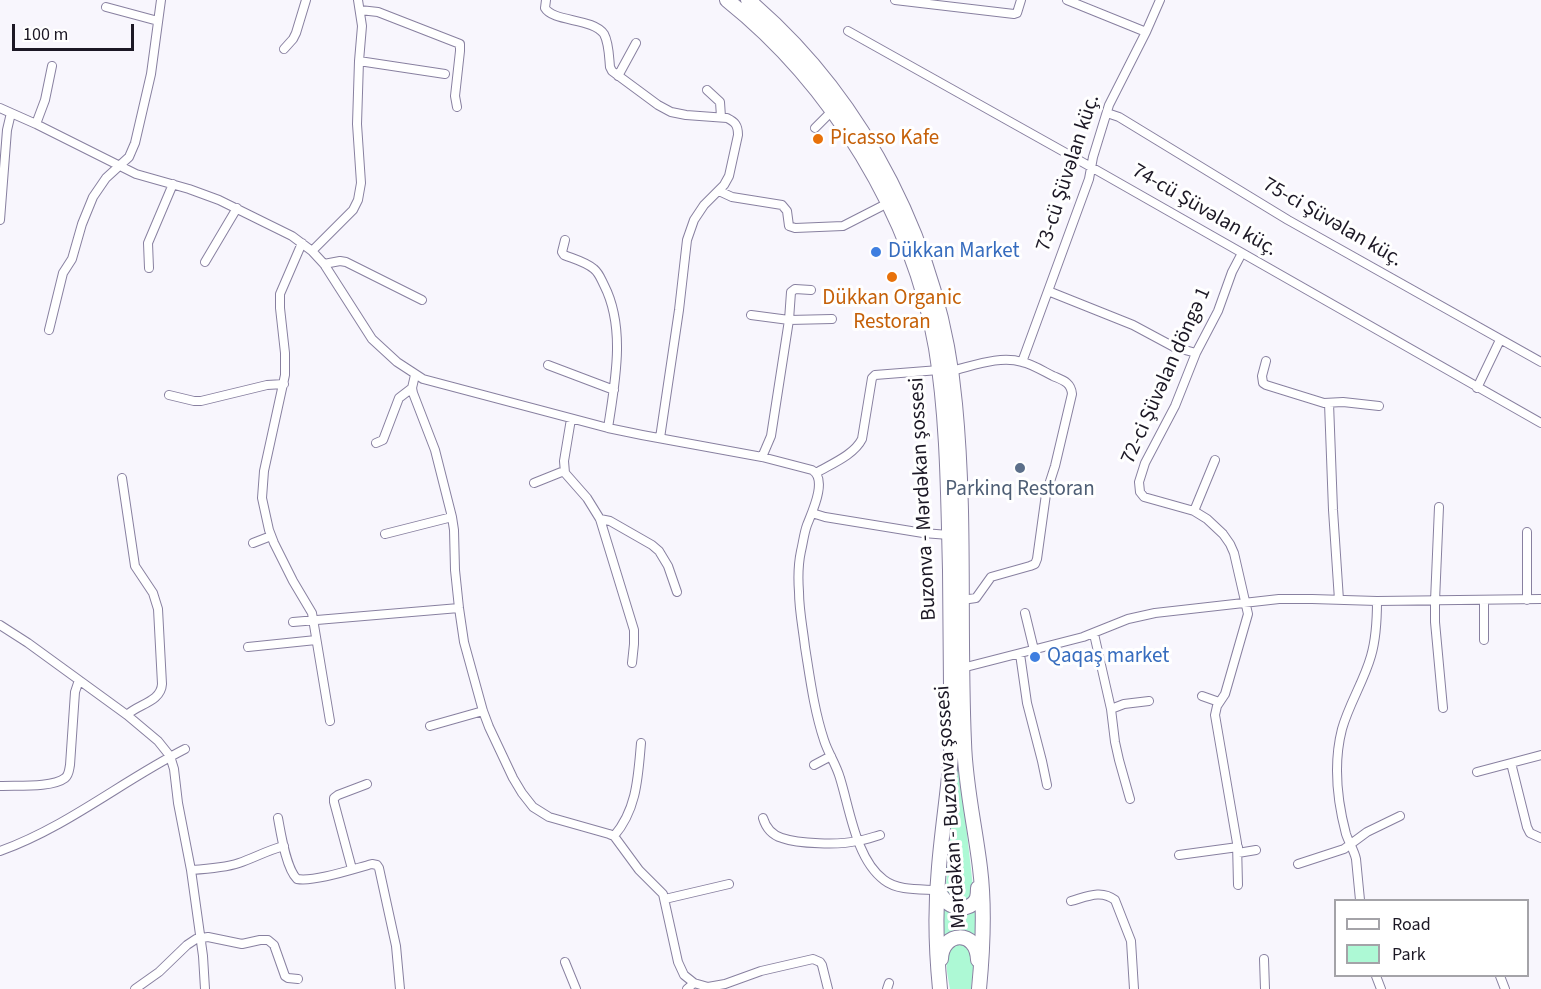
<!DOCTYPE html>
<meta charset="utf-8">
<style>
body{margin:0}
#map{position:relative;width:1541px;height:989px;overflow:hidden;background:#f8f6fd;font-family:"Source Sans 3",sans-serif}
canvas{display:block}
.legend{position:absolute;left:1334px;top:899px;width:195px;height:78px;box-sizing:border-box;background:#fff;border:2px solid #a4a3a8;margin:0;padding:8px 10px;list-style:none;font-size:18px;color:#1c1825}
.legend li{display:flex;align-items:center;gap:12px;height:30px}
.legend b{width:30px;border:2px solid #a4a3a8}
.scale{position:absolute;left:12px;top:24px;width:122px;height:27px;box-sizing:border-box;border:3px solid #1c1825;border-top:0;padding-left:8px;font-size:18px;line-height:21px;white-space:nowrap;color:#1c1825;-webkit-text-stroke:4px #fff;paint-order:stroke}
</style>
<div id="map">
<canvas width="1541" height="989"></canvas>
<ul class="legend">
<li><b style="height:8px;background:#fff"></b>Road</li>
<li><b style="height:16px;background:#adf9d5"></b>Park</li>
</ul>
<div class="scale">100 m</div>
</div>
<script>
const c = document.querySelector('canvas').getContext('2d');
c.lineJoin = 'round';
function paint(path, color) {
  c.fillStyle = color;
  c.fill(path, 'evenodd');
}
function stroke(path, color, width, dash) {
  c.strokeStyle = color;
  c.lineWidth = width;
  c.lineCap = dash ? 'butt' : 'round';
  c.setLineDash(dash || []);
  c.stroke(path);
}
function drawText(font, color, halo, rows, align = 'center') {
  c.font = font + ' "Source Sans 3",sans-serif';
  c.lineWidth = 6;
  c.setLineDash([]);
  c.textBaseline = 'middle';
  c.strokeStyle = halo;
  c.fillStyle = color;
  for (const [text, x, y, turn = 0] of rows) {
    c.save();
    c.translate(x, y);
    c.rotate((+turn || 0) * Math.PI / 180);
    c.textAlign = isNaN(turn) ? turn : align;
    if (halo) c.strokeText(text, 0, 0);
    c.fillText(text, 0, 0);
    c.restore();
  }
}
paint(new Path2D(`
 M958 753 973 887C971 897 968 901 957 902L947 894 946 885Z
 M942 904 978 905V943H941Z
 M956 945H963L970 948 974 961 971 989H950C948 974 941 955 956 945Z`), '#adf9d5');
const street = new Path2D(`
 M546 0 545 8C553 22 593 18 604 34 609 43 609 57 610 67L612 71 658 105 671 112 686 115 727 118C735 122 738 125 738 135L729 176 724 185 704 205 694 220 687 240 679 310 660 438
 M895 0 1014 14 1017 13 1021 0
 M1067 0 1146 32
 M106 7 158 21
 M360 10 378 12 460 44V51L455 96 457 107
 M848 31 1091 167 1541 423
 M284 49 293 39 296 33 306 0
 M359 61 445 74
 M618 76 636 43
 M707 90 720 102 721 117
 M0 108 36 124 136 174 189 189 219 200 292 236 312 251 324 264 372 339 397 362 423 379 608 428 642 435 762 457 812 470C828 479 812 512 807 525 804 533 803 543 801 551 798 565 798 579 799 592 799 610 803 629 805 647 810 678 814 710 824 740 828 753 836 764 840 778 850 810 856 859 884 880 898 891 920 889 937 890
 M1107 113 1119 117 1288 220 1541 362
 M36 124 45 100 52 66
 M815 128 832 111
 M719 191 732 197 782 205 787 211 789 226 795 228 843 226 888 203
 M0 220 7 130 11 113
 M565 240 562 252 564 255C574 259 586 262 594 269 599 273 601 279 604 285 626 328 615 382 608 428
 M302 243 280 294V308L285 353V375L264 471 262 498 269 530 274 543 293 581 312 613 330 721
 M312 251 353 210 358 200 361 183 357 124 359 61 362 26 358 0
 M205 262 237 208
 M324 264 340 261 346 262 422 300
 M149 268 148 243 173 184
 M1048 291 1133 325 1174 347 1196 353
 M751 315 789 320 832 319
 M49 330 63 273 72 259 82 224 93 197 106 178 129 157 135 143 151 74 161 0
 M1266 361 1262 376 1263 383 1266 385 1324 403 1343 402 1379 406
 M1022 362 1089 179 1093 157 1109 105 1146 32 1160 0
 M548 365 614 390
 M951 371C973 366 1000 355 1022 362 1032 364 1043 371 1053 376 1062 380 1071 382 1072 394L1055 466 1046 494 1037 559 1035 564 1030 566 991 577 976 598 962 600
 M415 375 412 388 413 393 435 450 452 517 454 530 455 570 459 608 464 642 483 711 489 727 513 778 522 793 533 807 549 817 609 834 614 836 639 870 663 894 678 962 684 975 694 983 708 987 725 984 761 971 813 959 820 962 822 965 828 989
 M1477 388 1500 340
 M169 395 194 401H201L267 385 284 384
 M1329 403 1333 510 1339 600
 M571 419 564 461 565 473 587 498 600 519 634 630V644L632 663
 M376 443 383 440 399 398 412 388
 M762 457 771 436 789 320 791 292 795 289 811 290
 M816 473C831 464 854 455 862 439L872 378 875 375 939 370
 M122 478 135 566 153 593 158 609 162 684C161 702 138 704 127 715
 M534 483 564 471
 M1439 507 1435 601V622L1443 708
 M1194 511 1215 460
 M812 513 825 517 923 533 949 535
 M600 519 610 521 652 545 659 551 668 566 677 592
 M385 534 452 517
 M253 543 271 536
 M1527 600V532
 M1025 613 1034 650
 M293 622 459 608
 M0 625 28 643 127 715 158 741 170 756 174 769 178 803 191 870 203 956 205 989
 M1094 634 1111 709 1115 742 1119 760 1130 799
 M1484 640V601
 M248 647 316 640
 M1020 654 1027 703 1042 761 1047 785
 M962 668 1083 637 1128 619 1155 613 1279 599H1312L1377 601 1541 599
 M1202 696 1219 702
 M1111 709 1124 704 1149 701
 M430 726 483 711
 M1541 755 1511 763 1527 827 1530 833 1541 838
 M814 765 831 756
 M1477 772 1511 763
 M0 786C16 785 52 788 65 778 69 775 69 770 70 765L75 692 79 680
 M278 818C281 834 286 868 297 879 315 882 353 869 372 864L377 865 379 868 396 946 400 989
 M763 818C766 828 772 835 782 838 798 844 840 845 857 841 865 840 873 837 880 835
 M614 836C637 809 638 777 641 743
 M0 851C67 827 122 781 185 749
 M1238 853 1256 850
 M1179 855 1238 847
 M1298 864 1344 849 1367 832 1400 816
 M352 869 334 802V798L338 795 367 784
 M191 870C207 869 224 868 239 863 254 858 268 850 284 846
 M1238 885 1237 843 1215 715 1217 706 1225 694 1248 614 1234 553 1230 544 1223 534 1207 519 1194 511 1144 497 1140 492 1139 482 1145 463 1175 406 1196 353 1218 311 1232 272 1242 253
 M665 899 729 884
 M1360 900 1356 859C1354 850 1349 843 1346 834 1337 800 1333 764 1342 729 1349 704 1364 681 1371 656 1376 639 1377 620 1377 601
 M1071 901C1086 897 1101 889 1115 900L1131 941 1134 989
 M1264 959 1265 989
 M565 962 576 989
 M1376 976 1381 989
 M1500 976 1505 989
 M135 989 159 972 187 945 196 939 208 937 242 944 260 940H268L274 945 285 976 288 978 298 979
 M687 989 694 983
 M887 989 889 983`);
const primary = new Path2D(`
 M727 0C832 84 913 215 936 348 948 421 948 496 950 570 950 609 951 648 951 687 951 710 952 733 951 756 948 793 942 830 939 867 935 907 936 949 940 989
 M748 0C866 100 941 250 955 404 966 516 959 629 964 742 965 784 975 826 980 868 985 908 983 948 979 989
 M937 890C941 895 945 902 951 905 960 910 973 908 977 898 978 894 978 891 978 888
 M941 959C942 931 977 929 978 960`);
stroke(street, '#8880a0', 10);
stroke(primary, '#8880a0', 16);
stroke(street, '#fff', 8);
stroke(primary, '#fff', 14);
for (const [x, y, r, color] of [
 [818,139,6,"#e8710a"],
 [876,252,6,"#3f7fe0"],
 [892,277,6,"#e8710a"],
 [1020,468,6,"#5c6f8a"],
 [1035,657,6,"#3f7fe0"]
]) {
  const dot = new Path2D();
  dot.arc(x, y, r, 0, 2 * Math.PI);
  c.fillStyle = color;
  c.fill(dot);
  stroke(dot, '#fff', 2);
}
drawText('21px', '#c56008', '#fff', [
 ["Picasso Kafe",830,139],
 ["Dükkan Organic",892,299,"center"],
 ["Restoran",892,323,"center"]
], 'left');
drawText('21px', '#1c1825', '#fff', [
 ["73-cü Şüvəlan küç.",1069,173,-72],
 ["74-cü Şüvəlan küç.",1204,211,30],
 ["75-ci Şüvəlan küç.",1332,223,30],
 ["72-ci Şüvəlan döngə 1",1167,376,-66],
 ["Buzonva - Mərdəkan şossesi",924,499,-93],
 ["Mərdəkan - Buzonva şossesi",952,807,-94]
]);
drawText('21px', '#366cbe', '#fff', [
 ["Dükkan Market",888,252],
 ["Qaqaş market",1047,657]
], 'left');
drawText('21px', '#4e5e75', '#fff', [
 ["Parkinq Restoran",1020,490]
]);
</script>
